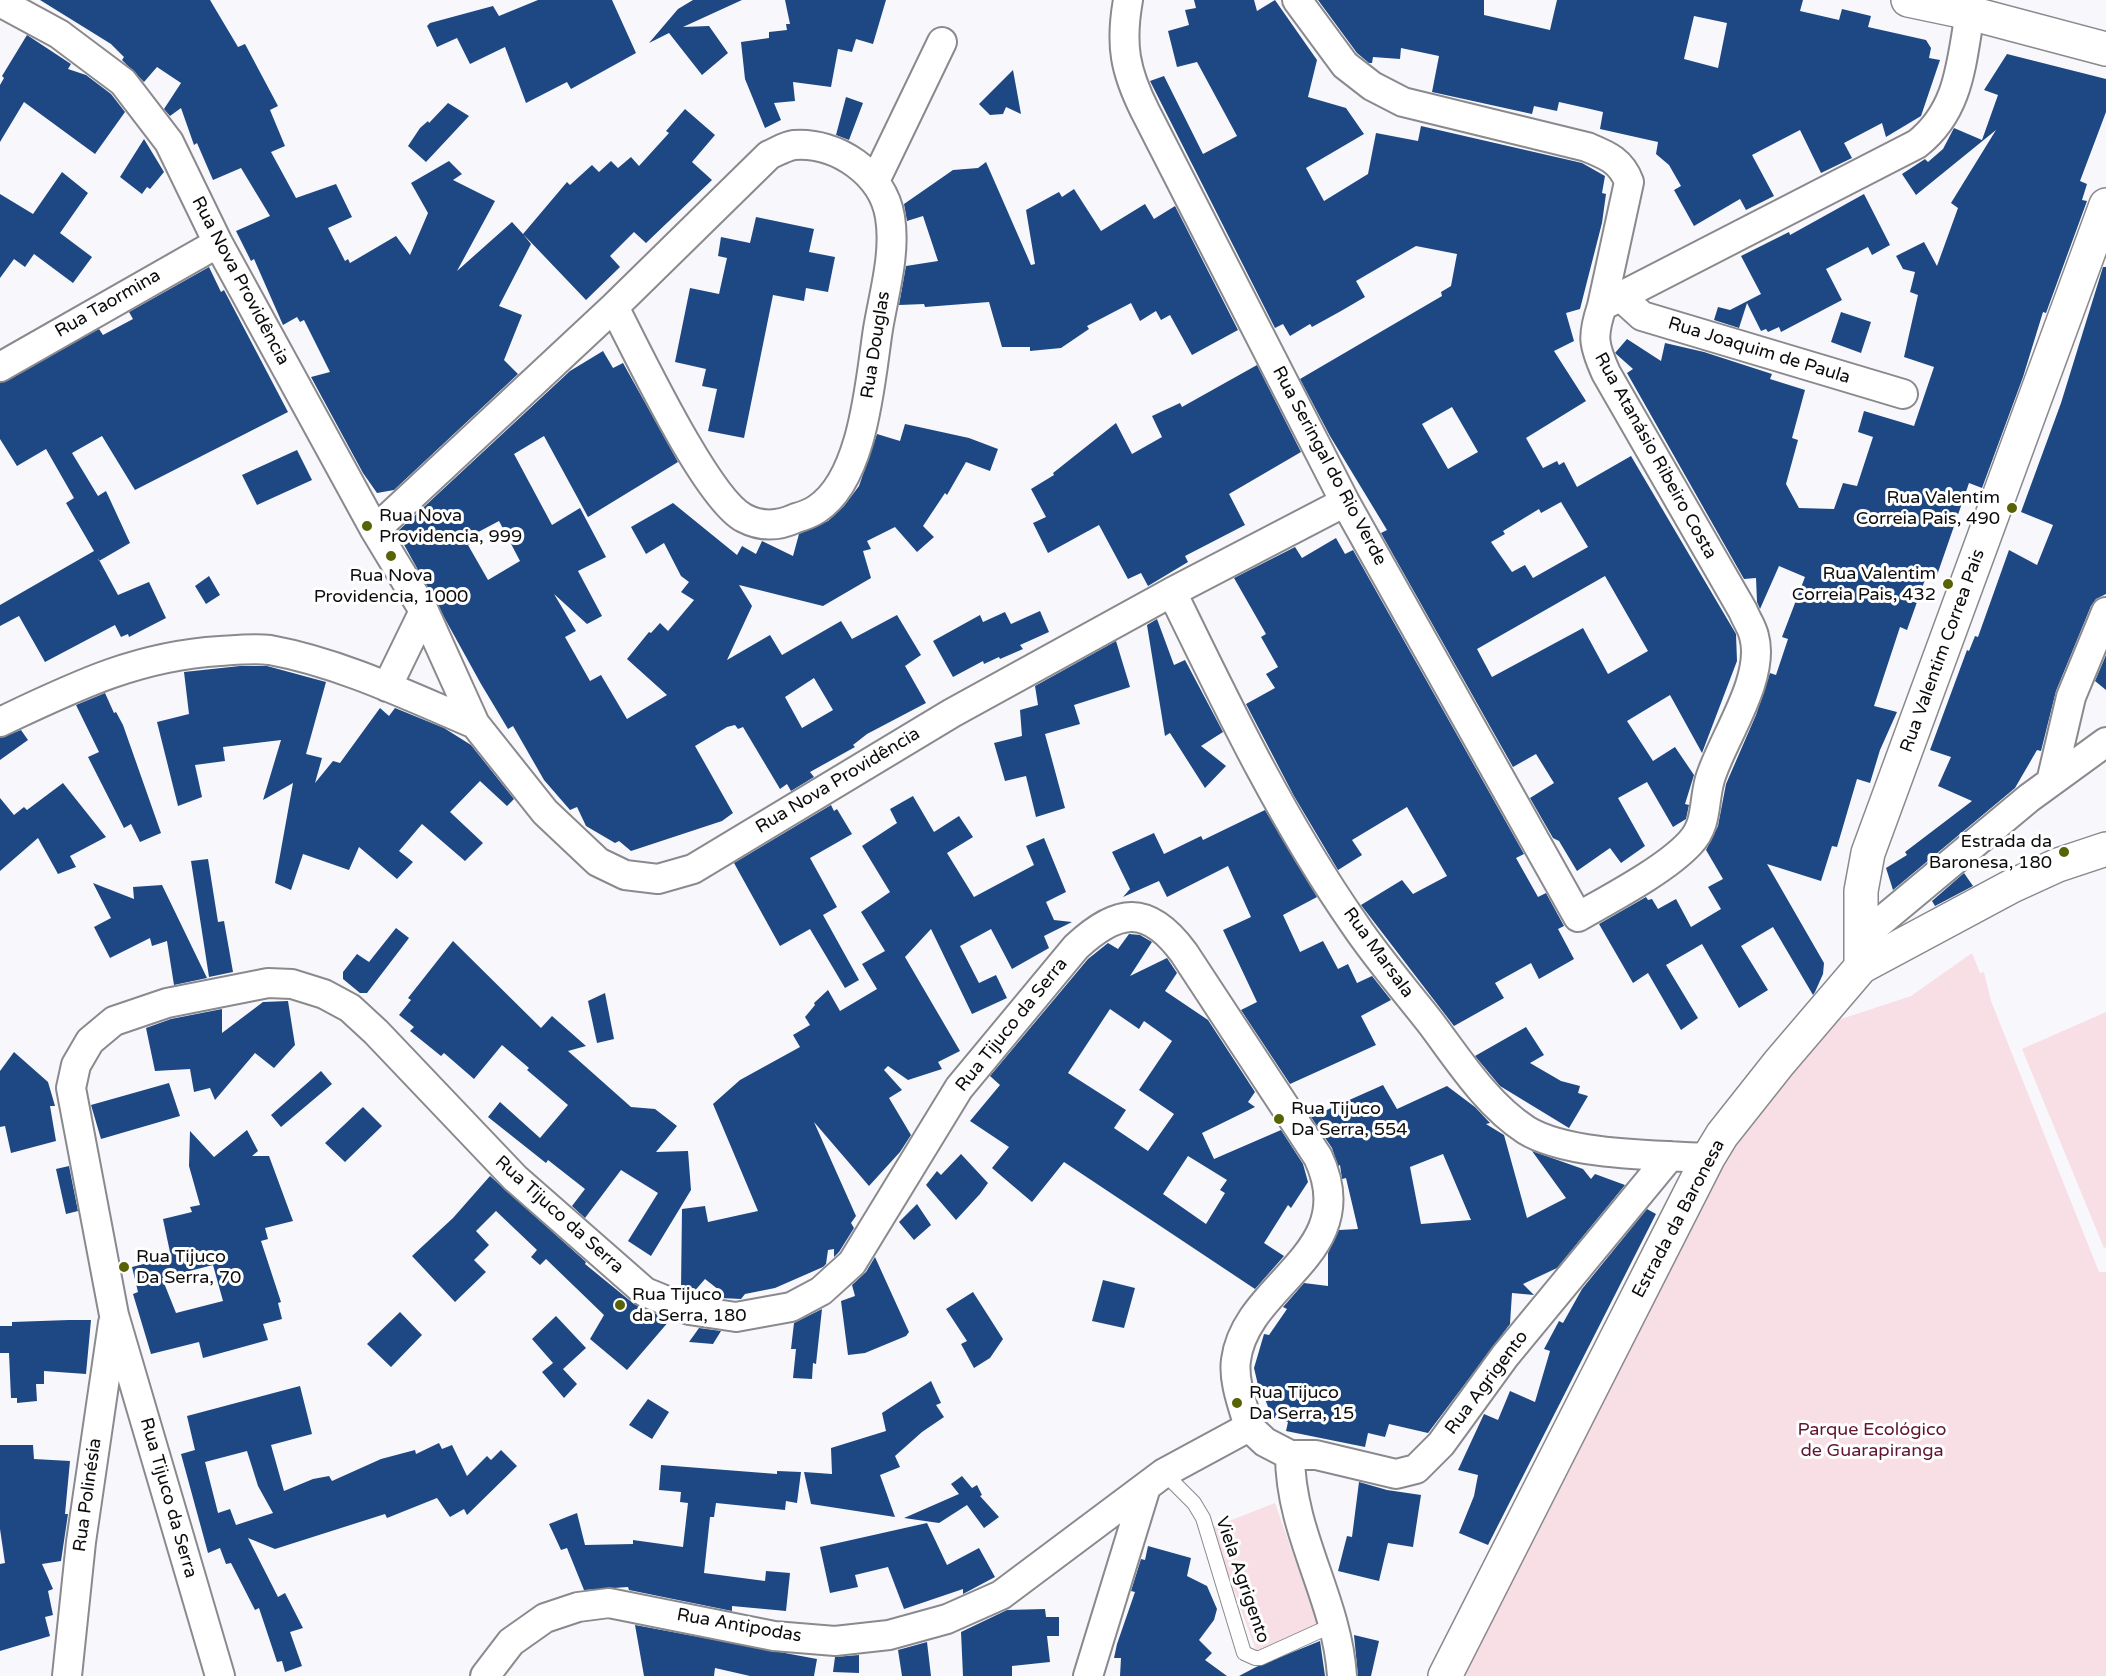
<!DOCTYPE html>
<meta charset="utf-8">
<style>
body{margin:0}
canvas{display:block;background:#f8f7fc}
</style>
<canvas width="2106" height="1676"></canvas>
<script>
const c = document.querySelector('canvas').getContext('2d');
c.lineJoin = 'round';
function paint(path, color) {
  c.fillStyle = color;
  c.fill(path, 'evenodd');
}
function stroke(path, color, width, dash) {
  c.strokeStyle = color;
  c.lineWidth = width;
  c.lineCap = dash ? 'butt' : 'round';
  c.setLineDash(dash || []);
  c.stroke(path);
}
function drawText(font, color, halo, rows, align = 'center') {
  c.font = font + ' "Varela Round",sans-serif';
  c.lineWidth = 6;
  c.setLineDash([]);
  c.textBaseline = 'middle';
  c.strokeStyle = halo;
  c.fillStyle = color;
  for (const [text, x, y, turn = 0] of rows) {
    c.save();
    c.translate(x, y);
    c.rotate((+turn || 0) * Math.PI / 180);
    c.textAlign = isNaN(turn) ? turn : align;
    if (halo) c.strokeText(text, 0, 0);
    c.fillText(text, 0, 0);
    c.restore();
  }
}
paint(new Path2D(`
 M1972 953 1980 973 1984 972 1991 1001 2099 1272H2106V1676H1451L1689 1210 1826 1024 1911 996Z
 M2106 1012V1247L2104 1248 2022 1049Z
 M1275 1503 1320 1631 1257 1653 1211 1528Z`), '#f8dfe5');
paint(new Path2D(`
 M40 0H210L238 47 245 44 278 106 270 110 285 146 271 152 296 198 336 184 352 217 328 228 345 261 348 259 350 263 396 236 410 255 428 213 411 183 449 161 462 174 453 180 495 201 457 271 512 222 523 234 567 182 570 185 592 165 599 172 611 161 618 168 631 157 639 166 669 133 666 131 685 109 715 135 692 162 712 180 646 243 634 232 610 256 620 267 586 300 523 234 531 244 499 306 522 315 504 360 518 374 394 490 377 493 363 473 311 377 330 372 304 320 300 322 297 317 283 325 254 259 251 261 236 231 270 216 241 168 213 180 197 143 194 145 181 108 170 116 164 109 181 83 157 67 144 82 122 60 124 57 111 44Z
 M538 0H612L636 53 571 89 567 82 526 103 505 47 470 64 457 38 437 47 427 26 430 23 493 6 499 16Z
 M693 0H742L683 27 709 26 728 53 702 75 669 33 649 43 678 9Z
 M785 0H886L873 44 856 39 852 52 838 49 831 87 793 82 795 101 774 103 781 120 765 128 745 79 741 42 769 38V32L787 30 786 24H790Z
 M1194 0H1254L1257 11 1275 0 1317 60 1308 97 1346 108 1364 134 1306 168 1324 201 1368 174 1376 133 1418 141 1421 126 1582 163 1605 176 1602 193 1606 194 1602 223 1580 309 1566 313 1574 341 1554 351 1586 401 1526 438 1543 468 1557 461 1559 465 1564 462 1577 487 1631 456 1736 634 1737 661 1702 753 1670 695 1627 721 1653 761 1675 747 1694 775 1685 804 1689 805 1686 819 1673 827 1647 782 1618 798 1645 846 1621 863 1610 848 1577 871 1559 841 1553 838 1530 798 1554 783 1536 754 1513 767 1381 533 1387 530 1330 436 1300 379 1442 296 1441 292 1451 286 1457 254 1416 246 1356 281 1365 297 1341 311 1312 327 1310 324 1290 336 1283 324 1275 328 1150 81 1164 76 1203 154 1237 136 1197 62 1177 67 1168 31 1189 25 1185 10 1196 8ZM1452 407 1478 452 1448 469 1422 424ZM1561 502 1588 547 1533 578 1525 565 1512 572 1491 542 1505 534 1503 531 1539 509 1541 513ZM1605 576 1648 651 1608 674 1583 628 1492 677 1477 649Z
 M1318 0H1484V15L1550 30 1557 0H1803L1800 11 1839 20 1842 9 1871 16 1868 27 1926 40 1931 48 1929 58 1940 60 1921 116 1886 137 1882 123 1844 143 1852 158 1821 173 1800 130 1752 155 1774 196 1746 210 1740 199 1694 226 1674 190 1681 186 1669 165 1656 154 1658 142 1600 129 1603 112 1586 108 1559 102 1557 111 1534 106 1532 114 1432 92 1439 56 1401 48 1400 59 1373 57 1372 63H1369L1357 53ZM1694 16 1727 23 1718 68 1684 59Z
 M27 35 71 64 68 69 86 75 111 94 125 112 95 154 24 102 0 142V85L4 78 2 76Z
 M2007 54 2106 79V112L2080 181 2087 184 2082 200 2087 201 2046 313 2043 312 2023 377 1982 488 1969 483 1935 581 1926 577 1907 630 1900 627 1874 706 1897 712 1880 750 1870 783 1857 779 1837 847 1832 846 1821 881 1767 864 1824 963 1823 974 1815 992 1813 995 1773 927 1741 946 1768 990 1739 1008 1702 944 1666 965 1698 1018 1681 1030 1648 973 1633 983 1599 924 1646 897 1648 900 1652 899 1658 909 1676 899 1691 927 1721 909 1708 887 1723 879 1706 850 1718 826 1726 784 1756 715 1770 673 1776 675 1788 639 1782 637 1805 577 1779 566 1760 609 1757 602 1756 578 1744 579 1627 373 1633 369 1615 353 1627 339 1661 361 1665 343 1704 352 1772 374 1770 379 1805 390 1792 438 1798 440 1786 484 1799 508 1834 509 1843 483 1857 486 1873 437 1858 432 1864 411 1914 426 1934 367 1904 357 1918 295 1910 292 1915 272 1903 269 1896 256 1924 242 1937 266 1958 208 1951 203 1996 130 1916 195 1902 174 1925 159 1928 162 1943 149 1954 128 1982 140 1998 95 1984 90Z
 M1013 70 1021 114 1006 107 1003 114 990 115 979 104Z
 M846 97 863 103 849 140 836 135Z
 M448 103 469 116 426 162 408 146 420 128 428 121 429 123Z
 M144 139 164 172 150 189 147 187 142 194 120 177Z
 M986 162 1031 265 1035 264 1026 210 1059 192 1062 197 1074 189 1101 231 1145 204 1154 219 1175 206 1238 330 1192 355 1170 315 1161 320 1156 311 1140 321 1131 303 1087 326 1089 329 1061 348 1030 351V347H1002L989 302 925 307 924 304 899 305 906 266 938 261 923 216 907 221 904 204 953 170 978 168Z
 M62 172 88 193 60 233 92 257 73 283 34 254 25 267 14 259 0 278V194L33 214Z
 M1864 194 1890 245 1872 255 1868 247 1826 269 1842 300 1781 332 1779 327 1768 332 1766 329 1761 331 1747 303 1739 328 1714 320 1718 307 1730 310 1761 294 1741 256 1789 232 1790 235Z
 M756 217 814 229 809 252 835 257 828 292 806 288 804 301 773 295 744 438 708 431 717 389 702 386 706 369 675 362 690 288 719 294 727 258 718 256 721 237 750 243Z
 M209 267 221 292 224 290 288 412 135 490 102 436 72 453 98 496 106 491 130 543 99 561 98 558 118 595 149 582 166 618 129 637 128 634 121 637 115 625 45 662 19 616 0 626V605L94 551 66 503 74 498 46 449 17 466 0 439V383L99 329 103 335 133 319 129 312Z
 M2103 267H2106V594L2096 599 2091 606 2056 691 2041 751 2037 750 2015 788 1893 890 1886 868 1907 855 1905 852 1972 801 1938 786 1951 757 1930 750 1967 650 1969 651 1975 636 1978 637 2009 550 2037 565 2053 525 2021 512 2061 403Z
 M1841 312 1871 322 1861 353 1831 342Z
 M603 351 613 368 623 363 678 462 588 517 544 436 514 454 552 525 580 508 606 557 578 571 602 616 587 624 554 594 576 631 565 637 590 681 601 675 627 719 667 695 627 659 649 632 651 633 660 623 668 631 694 600 681 592 689 582 681 576 664 543 646 554 631 527 673 503 737 555 742 546 756 554 762 541 793 556 799 534 828 521 844 506 859 486 877 434 900 441 905 424 969 438 998 449 990 471 966 462 947 495 945 493 923 526 934 537 917 552 895 527 867 541 871 549 863 551 871 578 823 606 739 585 752 606 727 660 770 635 782 655 841 621 852 639 897 615 921 655 905 666 926 703 867 734 853 745 855 747 810 772 814 777 791 791 787 784 780 789 743 727 738 729 735 725 727 727 695 746 733 813 722 821 631 851 619 841 615 843 586 826 577 807 570 810 544 780 513 726 508 729 481 684 397 532 570 371ZM499 521 520 561 488 580 468 545 470 544 467 538ZM814 678 833 710 802 728 785 697Z
 M1257 365 1301 452 1229 494 1245 525 1185 556 1188 562 1148 586 1141 573 1128 579 1099 525 1048 553 1033 523 1046 517 1031 489 1054 475 1053 473 1116 423 1132 454 1162 437 1152 416 1180 403 1182 407Z
 M297 450 312 480 257 505 242 475Z
 M1336 538 1345 554 1353 550 1524 854 1516 858 1538 897 1546 893 1564 926 1558 929 1574 959 1539 979 1531 963 1495 983 1504 998 1454 1026 1361 905 1402 880 1413 894 1447 876 1407 807 1352 840 1362 855 1338 870 1294 796 1246 704 1275 688 1266 674 1278 667 1261 637 1266 634 1234 578 1295 547 1302 558Z
 M209 576 220 595 206 604 195 586Z
 M1040 611 1049 632 1020 645 1023 649 1000 659 999 657 984 664 983 661 953 677 933 641 980 615 983 622 1005 612 1011 624Z
 M1157 619 1174 665 1185 660 1223 732 1201 746 1226 766 1205 788 1170 733 1165 736 1147 625Z
 M1116 641 1130 687 1074 705 1080 724 1045 734 1065 808 1036 817 1026 776 1005 781 994 743 1022 736 1020 710 1038 705 1035 686Z
 M2106 655V690L2095 681Z
 M240 666H267L326 682 306 754 322 758 315 783 333 761 340 763 380 708 389 716 395 708 444 728 471 745 514 799 507 806 480 781 450 812 483 843 465 861 422 824 399 851 413 862 397 879 359 847 349 870 303 854 291 890 275 883 293 783 263 800 281 740 223 747 225 761 195 765 202 797 178 806 157 722 189 714 184 672Z
 M105 693 114 713 116 712 123 725 161 833 140 842 131 824 124 828 88 757 99 752 76 705Z
 M21 730 28 740 0 760V738Z
 M63 783 106 837 70 856 76 867 58 874 38 838 0 871V798L14 815 24 807 27 810Z
 M913 796 934 832 959 816 973 837 947 853 974 897 1034 865 1026 846 1044 838 1066 892 1046 902 1054 920 1072 922 1044 936 1049 948 1012 969 991 929 960 946 979 983 996 975 1007 998 972 1014 931 929 905 957 960 1051 938 1062 942 1069 908 1080 888 1066 884 1070 902 1090 889 1098 911 1135 900 1152 869 1186 814 1122 856 1216 851 1223 854 1228 839 1252 834 1257V1249L828 1250 826 1264 823 1267 775 1288 745 1294 741 1299 721 1298 724 1294 705 1279 692 1294 681 1289 682 1209 705 1206 708 1222 758 1211 713 1104 740 1080 800 1047 793 1035 810 1025 805 1017 815 1005 814 1003 828 990 840 1011 877 989 862 964 885 951 861 912 890 892 862 846 897 823 890 809Z
 M831 805 834 811 837 809 852 834 810 858 837 907 823 915 859 980 845 988 810 929 780 946 734 863Z
 M1265 810 1317 897 1283 915 1300 952 1323 941 1338 969 1348 964 1357 983 1372 976 1391 1000 1361 1016 1376 1045 1290 1084 1241 1010 1257 1002 1223 930 1251 917 1228 866 1167 897 1159 881 1123 897 1130 889 1112 852 1154 833 1164 854 1201 836 1203 840Z
 M208 859 218 922 224 921 233 972 209 977 191 861Z
 M1964 873 1973 886 1935 906 1932 901Z
 M93 883 134 899 133 887 162 885 207 978 174 985 167 941 152 946 150 938 110 958 94 927 111 918Z
 M396 928 409 938 367 993H360L343 979V972L357 954 369 962Z
 M1129 934 1140 935 1152 942 1130 976 1167 958 1177 973 1165 991 1208 1020 1255 1092 1248 1102 1255 1107 1202 1133 1214 1159 1281 1130 1303 1164 1308 1182 1291 1208 1288 1205 1264 1243 1284 1256 1255 1289 1064 1162 1032 1202 992 1168 1009 1147 970 1121 1000 1085 990 1076 1088 959 1108 943 1118 949ZM1110 1009 1139 1029 1144 1021 1172 1041 1139 1090 1174 1114 1148 1151 1114 1128 1126 1110 1068 1073ZM1188 1156 1227 1180 1220 1190 1225 1193 1206 1224 1163 1194Z
 M453 941 541 1028 552 1016 586 1046 568 1051 631 1107 655 1109 677 1126 656 1152 688 1151 691 1190 651 1256 628 1241 658 1193 621 1170 585 1218 572 1206 585 1189 548 1160 546 1163 488 1117 500 1102 540 1138 568 1105 527 1070 529 1068 502 1045 474 1079 444 1053 441 1056 410 1031 414 1027 399 1015 411 1000 408 998Z
 M605 993 614 1039 597 1043 588 1001Z
 M288 1001 295 1045 274 1068 255 1053 215 1100 210 1088 194 1092 190 1069 155 1071 146 1028 171 1019 222 1009V1033L263 1002Z
 M1526 1027 1544 1055 1530 1063 1561 1081 1580 1086 1578 1093 1588 1096 1569 1128 1500 1086 1475 1056Z
 M14 1052 48 1082 55 1106H50L56 1141 11 1153 5 1126 0 1127V1071Z
 M321 1071 332 1084 281 1127 271 1115Z
 M169 1083 180 1116 101 1139 91 1105Z
 M1383 1085 1397 1109 1447 1086 1475 1107 1490 1123 1486 1124 1504 1135 1527 1218 1566 1198 1532 1151 1583 1169 1591 1179 1595 1174 1625 1185 1557 1268 1523 1284 1534 1295 1512 1293 1510 1324 1428 1433 1389 1424 1385 1437 1368 1433 1365 1447 1286 1431 1288 1422 1272 1417 1265 1399 1267 1387 1258 1385 1254 1368 1264 1334 1269 1335 1287 1309 1283 1307 1291 1298 1304 1283 1328 1286V1253L1339 1230 1358 1229 1346 1178 1342 1179 1340 1165 1338 1166 1332 1148 1311 1117ZM1443 1154 1471 1220 1421 1224 1410 1167Z
 M363 1107 382 1126 345 1162 325 1143Z
 M247 1130 258 1151 252 1156H269L293 1221 265 1228 268 1239 261 1241 281 1302 278 1303 282 1319 263 1324 268 1340 203 1358 199 1342 151 1354 133 1294 138 1292 132 1267 171 1257 163 1219 192 1212 190 1207 200 1205 189 1166 190 1131 214 1157ZM213 1265 223 1301 176 1313 162 1278Z
 M961 1154 988 1183 980 1194 956 1220 926 1185 937 1171 941 1175Z
 M69 1166 78 1211 66 1214 56 1169Z
 M490 1176 586 1262 585 1264 634 1304 670 1320 627 1370 590 1339 604 1315 546 1259 540 1265 531 1257 537 1250 496 1211 476 1231 489 1245 474 1260 486 1272 455 1302 412 1256 453 1218Z
 M917 1204 931 1225 914 1240 899 1222Z
 M1647 1209 1656 1214 1488 1545 1459 1533 1474 1496 1478 1475 1458 1470 1484 1414 1498 1420 1510 1391 1535 1402 1550 1351 1544 1349 1559 1321 1563 1323 1582 1289Z
 M875 1257 909 1332 906 1336 865 1353 848 1355 841 1301 855 1296 852 1285 866 1272Z
 M1103 1280 1135 1288 1124 1328 1092 1321Z
 M973 1292 1003 1339 990 1358 974 1368 961 1344 967 1341 946 1309Z
 M822 1309 816 1364 813 1363 812 1379 793 1378 796 1349H791L794 1323Z
 M400 1312 422 1335 391 1367 367 1344Z
 M556 1316 586 1348 563 1369 577 1384 564 1398 542 1372 553 1363 532 1339Z
 M69 1320H91L86 1374 44 1371V1384H36L37 1401 17 1403V1398H11L9 1353H0V1326H12V1322Z
 M699 1328 721 1331 713 1344 689 1342Z
 M931 1381 941 1403 936 1405 944 1417 922 1432 895 1456 900 1467 880 1475 895 1517 811 1504 804 1472 832 1474 831 1448 886 1431 882 1413Z
 M300 1386 312 1434 271 1445 284 1491 313 1479 329 1476 332 1481 381 1459 415 1450 416 1454 439 1443 442 1449 452 1445 467 1476 487 1456 491 1460 501 1450 517 1466 467 1515 464 1509 450 1517 437 1498 387 1518 385 1514 275 1549 248 1538 278 1597 285 1593 303 1628 290 1632 302 1666 285 1672 282 1661 277 1662 259 1608 255 1610 231 1563 226 1564 220 1548 208 1553 181 1454 195 1450 187 1416ZM247 1451 258 1486 273 1513 236 1525 230 1509 218 1513 205 1462Z
 M648 1399 669 1412 652 1439 629 1425Z
 M0 1445H33L34 1459 70 1461 65 1514H68L61 1561 42 1564 53 1589 48 1591 53 1615 45 1617 50 1636 0 1651V1564L5 1563 0 1529Z
 M661 1465 777 1474V1471L801 1472 797 1503 786 1501 785 1510 716 1503 714 1517H710L704 1573 765 1581 766 1571 790 1573 786 1611 732 1606V1611L629 1590 628 1587 584 1590 567 1548 561 1550 549 1524 577 1513 585 1545 633 1544V1540L683 1547 688 1503 680 1502 681 1492 659 1490Z
 M962 1476 972 1488 977 1485 982 1495 980 1496 999 1517 984 1528 967 1505 939 1523 904 1518 959 1494 951 1484Z
 M1359 1482 1387 1490 1421 1495 1413 1547 1388 1543 1379 1581 1338 1571 1347 1536 1352 1537Z
 M927 1523 947 1565 979 1548 995 1577 963 1594V1589L904 1609 888 1567 855 1575 858 1587 830 1593 820 1547Z
 M1148 1546 1191 1558 1187 1576 1207 1586 1217 1609 1214 1620 1199 1640 1212 1653 1205 1660 1227 1676H1120L1121 1658H1114L1117 1644 1135 1592 1131 1591 1141 1559 1145 1560Z
 M1045 1609 1046 1617H1059V1636H1047L1050 1662 1012 1666V1676H963L961 1632 1007 1610Z
 M635 1625 817 1659 814 1676H750L715 1668 714 1676H644Z
 M1354 1635 1379 1641 1371 1676H1358Z
 M1320 1641 1325 1676H1239L1256 1667Z
 M927 1642 931 1676H902L898 1650Z
 M859 1655V1673L833 1672 835 1657Z`), '#1e4883');
const lane = new Path2D(`
 M1164 1473 1194 1503 1203 1518 1244 1653 1255 1658H1260L1335 1624`);
const street = new Path2D(`
 M1128 0C1120 45 1125 71 1145 111L1345 502 1578 917C1611 898 1665 870 1690 843 1708 824 1703 803 1710 779 1722 739 1766 679 1754 636 1752 627 1746 619 1743 611L1606 373C1593 344 1592 336 1602 306L1917 144C1960 110 1961 63 1970 13
 M1297 0 1345 65 1372 86 1403 102 1587 147C1606 155 1621 160 1629 182L1602 306
 M0 2 59 34 123 82 169 142 218 243 375 530 424 611 475 724 545 812 598 862 625 875 658 879 693 869 952 713 1172 592 1345 502
 M875 181 942 42
 M1621 297 1642 316 1903 394
 M0 367 218 243
 M375 530 614 307 769 155C776 152 786 146 794 145 837 142 883 173 890 217 896 253 884 293 878 329 870 381 864 478 817 509 811 513 803 516 796 518 779 526 761 527 744 518 706 498 637 351 614 307
 M1172 592C1227 705 1283 822 1355 925 1378 959 1405 990 1430 1022 1458 1059 1486 1104 1526 1130 1568 1156 1659 1155 1708 1158
 M387 687 424 611
 M0 722C74 687 136 656 220 651 236 650 254 648 270 650 341 663 409 696 475 724
 M2051 782 2071 697 2106 612
 M1861 938 2029 798 2106 742
 M1249 1427 1265 1442 1290 1455H1316L1396 1474 1416 1469 1441 1444 1505 1356 1670 1156
 M1290 1455C1290 1534 1337 1598 1342 1676
 M67 1676 81 1542 113 1323
 M220 1676 114 1315 71 1088 76 1065 90 1041 114 1021 167 1003 268 983 292 984 324 994 350 1008 376 1032 515 1178 645 1292 689 1310 736 1317 791 1307 821 1291 852 1263 959 1088 1076 947C1118 908 1148 904 1184 953L1318 1157C1364 1254 1246 1282 1236 1360 1233 1381 1243 1406 1249 1427
 M485 1676 511 1642 545 1618 578 1607 609 1603 774 1636 835 1641 889 1635 947 1619 1001 1595 1164 1473 1249 1427
 M1088 1676 1146 1487`);
const secondary = new Path2D(`
 M1908 0 1970 13 2106 49
 M1861 967V891L1868 853 2106 205
 M1445 1676 1708 1158 1722 1135 1779 1063 1861 967 2012 886 2058 865 2106 849`);
stroke(lane, '#8a8a8e', 16);
stroke(street, '#8a8a8e', 32);
stroke(secondary, '#8a8a8e', 36);
stroke(lane, '#fff', 14);
stroke(street, '#fff', 28);
stroke(secondary, '#fff', 33);
for (const [x, y, r, color] of [
 [2012,508,6,"#576304"],
 [367,526,6,"#576304"],
 [391,556,6,"#576304"],
 [1948,584,6,"#576304"],
 [2064,852,6,"#576304"],
 [1279,1119,6,"#576304"],
 [124,1267,6,"#576304"],
 [620,1305,6,"#576304"],
 [1237,1403,6,"#576304"]
]) {
  const dot = new Path2D();
  dot.arc(x, y, r, 0, 2 * Math.PI);
  c.fillStyle = color;
  c.fill(dot);
  stroke(dot, '#fff', 2);
}
drawText('18px', '#0c0c0d', '#fff', [
 ["Rua Nova Providência",240,281,62],
 ["Rua Taormina",108,304,-30],
 ["Rua Douglas",876,345,-81],
 ["Rua Joaquim de Paula",1759,351,17],
 ["Rua Atanásio Ribeiro Costa",1655,456,61],
 ["Rua Seringal do Rio Verde",1329,466,62],
 ["Rua Valentim Correa Pais",1943,651,-70],
 ["Rua Nova Providência",838,781,-31],
 ["Rua Marsala",1378,953,54],
 ["Rua Tijuco da Serra",1012,1025,-51],
 ["Rua Tijuco da Serra",559,1215,42],
 ["Estrada da Baronesa",1679,1219,-62],
 ["Rua Agrigento",1487,1383,-53],
 ["Rua Polinésia",88,1495,-82],
 ["Rua Tijuco da Serra",168,1498,74],
 ["Viela Agrigento",1242,1580,71],
 ["Rua Antipodas",739,1626,10]
]);
drawText('18px', '#0c0c0d', '#fff', [
 ["Rua Valentim",2000,498,"right"],
 ["Correia Pais, 490",2000,519,"right"],
 ["Rua Nova",379,516],
 ["Providencia, 999",379,537],
 ["Rua Valentim",1936,574,"right"],
 ["Correia Pais, 432",1936,595,"right"],
 ["Rua Nova",391,576,"center"],
 ["Providencia, 1000",391,597,"center"],
 ["Estrada da",2052,842,"right"],
 ["Baronesa, 180",2052,863,"right"],
 ["Rua Tijuco",1291,1109],
 ["Da Serra, 554",1291,1130],
 ["Rua Tijuco",136,1257],
 ["Da Serra, 70",136,1278],
 ["Rua Tijuco",632,1295],
 ["da Serra, 180",632,1316],
 ["Rua Tijuco",1249,1393],
 ["Da Serra, 15",1249,1414]
], 'left');
drawText('18px', '#601431', '#fff', [
 ["Parque Ecológico",1872,1430],
 ["de Guarapiranga",1872,1451]
]);
</script>
